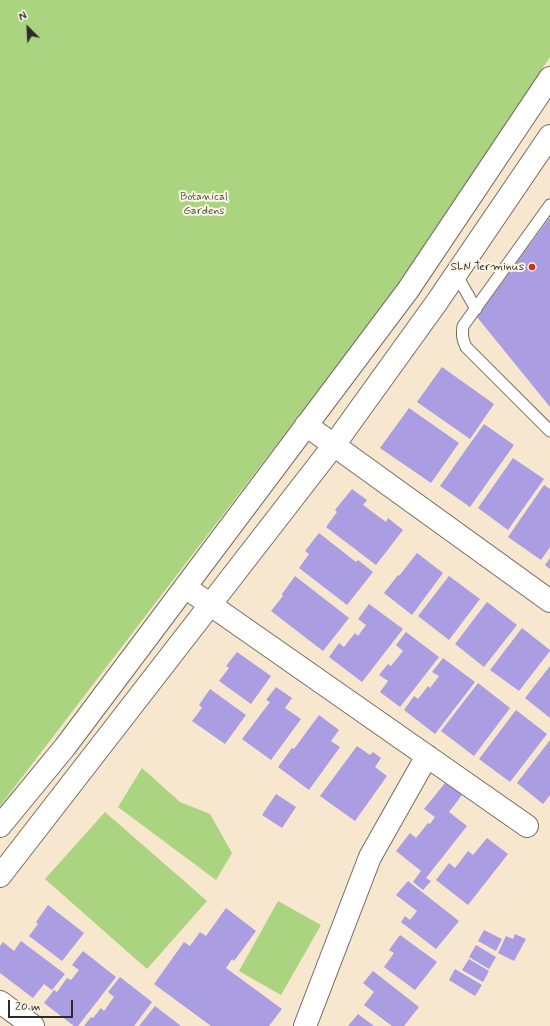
<!DOCTYPE html>
<style>
body{margin:0}
#map{position:relative;width:550px;height:1026px;overflow:hidden;background:#f7e7ce;font-family:Mynerve,sans-serif}
canvas{display:block}
.north{position:absolute;left:8px;top:8px;width:40px;height:40px;-webkit-text-stroke:3px #fcf5e5;paint-order:stroke;rotate:336deg;font-size:11px;font-weight:700;line-height:16px;text-align:center;color:#2b2b2b}
.north::after{content:'';display:block;margin:auto;width:14px;height:18px;background:#2b2b2b;clip-path:polygon(50% 0,100% 100%,50% 72%,0 100%)}
.scale{position:absolute;left:8px;top:1000px;width:65px;height:18px;box-sizing:border-box;border:2px solid #2b2b2b;border-top:0;padding-left:5px;font-size:12px;line-height:14px;white-space:nowrap;color:#2b2b2b;-webkit-text-stroke:3px #fcf5e5;paint-order:stroke}
</style>
<div id="map">
<canvas width="550" height="1026"></canvas>
<div class="north">N</div>
<div class="scale">20 m</div>
</div>
<script>
const c = document.querySelector('canvas').getContext('2d');
c.lineJoin = 'round';
function paint(path, color) {
  c.fillStyle = color;
  c.fill(path, 'evenodd');
}
function stroke(path, color, width, dash) {
  c.strokeStyle = color;
  c.lineWidth = width;
  c.lineCap = dash ? 'butt' : 'round';
  c.setLineDash(dash || []);
  c.stroke(path);
}
function drawText(font, color, halo, rows, align = 'center') {
  c.font = font + ' Mynerve,sans-serif';
  c.lineWidth = 4;
  c.setLineDash([]);
  c.textBaseline = 'middle';
  c.strokeStyle = halo;
  c.fillStyle = color;
  for (const [text, x, y, turn = 0] of rows) {
    c.save();
    c.translate(x, y);
    c.rotate((+turn || 0) * Math.PI / 180);
    c.textAlign = isNaN(turn) ? turn : align;
    if (halo) c.strokeText(text, 0, 0);
    c.fillText(text, 0, 0);
    c.restore();
  }
}
paint(new Path2D(`
 M0 0H550V57L405 277 0 806Z
 M142 768 180 802 210 814 232 853 216 880 118 807Z
 M105 812 207 901 147 969 45 879Z
 M278 901 321 925 281 995 239 971Z`), '#aad480');
paint(new Path2D(`
 M550 217V407L477 317Z
 M442 367 494 404 470 439 417 402Z
 M409 408 459 443 431 483 380 448Z
 M484 424 514 445 470 507 440 486Z
 M513 458 544 479 508 530 478 508Z
 M544 485 550 489V547L541 560 508 537Z
 M352 489 367 500 363 505 386 522 388 518 403 530 376 565 326 527 337 512 335 510Z
 M319 533 356 562 358 560 373 572 347 605 299 568 309 554 305 551Z
 M417 553 443 573 412 615 384 593 398 575 399 576Z
 M550 558V569L545 565Z
 M295 576 349 618 323 651 271 611 283 596 282 594Z
 M449 576 480 599 449 640 418 616Z
 M487 602 517 625 484 667 455 644Z
 M369 604 403 629 362 682 329 657 339 643 344 647 355 633 358 636 366 625 358 619Z
 M522 628 550 650V651L519 691 490 670Z
 M406 632 439 657 400 707 380 692 388 681 379 675 388 664 391 666 403 651 396 645Z
 M237 652 271 676 251 704 219 681 229 668 226 666Z
 M443 658 475 682 435 734 404 710 414 696 418 699 428 686 430 688 439 676 432 672Z
 M550 666V718L525 698Z
 M478 683 510 708 474 756 441 731Z
 M276 687 292 698 285 708 301 719 271 760 242 739 270 702 266 700Z
 M210 689 246 715 225 744 192 721 202 708 199 705Z
 M516 710 547 734 510 782 479 759Z
 M319 715 339 730 331 741 340 747 309 790 278 767 292 748 294 749Z
 M550 740V795L543 804 517 783Z
 M357 746 370 755 373 752 381 758 375 767 387 776 355 821 320 796Z
 M445 783 462 795 449 812 467 826 426 878 431 881 423 890 413 882 421 871 396 851 410 833 416 838 428 823 430 824 435 817 424 809Z
 M276 794 296 807 282 828 262 815Z
 M487 838 508 854 468 905 436 880 449 863 455 868 468 851 473 855Z
 M408 881 459 921 436 949 401 922 405 916 410 920 417 911 396 895Z
 M48 905 84 933 62 961 29 936 38 924 36 922Z
 M226 908 256 931 234 961 232 959 226 968 282 1009 269 1026H211L154 984 184 942 190 946 200 932 206 936Z
 M484 930 502 939 496 951 478 941Z
 M515 934 526 939 514 961 498 953 506 936 513 939Z
 M400 935 437 962 415 990 384 967 394 953 389 950Z
 M21 941 65 974 52 990 44 984 33 998 0 973V946L3 942 14 951Z
 M476 945 496 957 489 969 469 957Z
 M83 951 116 977 78 1026H74L44 1003 54 990 57 992 67 978 71 980 79 970 72 965Z
 M469 959 489 971 483 982 462 970Z
 M455 969 482 985 475 996 449 980Z
 M373 971 419 1007 404 1026H392L364 1005 374 992 363 983Z
 M120 977 152 1002 134 1026H84L91 1017 93 1018 101 1008 104 1011 114 997 108 992Z
 M155 1006 181 1026H139Z
 M358 1014 374 1026H348Z`), '#aa9de2');
const lane = new Path2D(`
 M550 205 463 326C462 334 462 339 466 347L550 431
 M456 274 476 309`);
const street = new Path2D(`
 M306 425 550 601
 M185 587 527 826
 M0 826 65 747 408 290 550 78
 M0 876 334 445 437 302 550 136
 M0 1002 33 1026
 M305 1026 370 857 427 756`);
stroke(lane, '#726d64', 13);
stroke(street, '#726d64', 24);
stroke(lane, '#fff', 11);
stroke(street, '#fff', 22);
for (const [x, y, r, color] of [
 [532,267,4,"#c8321e"]
]) {
  const dot = new Path2D();
  dot.arc(x, y, r, 0, 2 * Math.PI);
  c.fillStyle = color;
  c.fill(dot);
  stroke(dot, '#fcf5e5', 1.5);
}
drawText('12px', '#4b5540', '#fcf5e5', [
 ["Botanical",204,197],
 ["Gardens",204,211]
]);
drawText('12px', '#2b2b2b', '#fcf5e5', [
 ["SLN Terminus",524,267]
], 'right');
</script>
